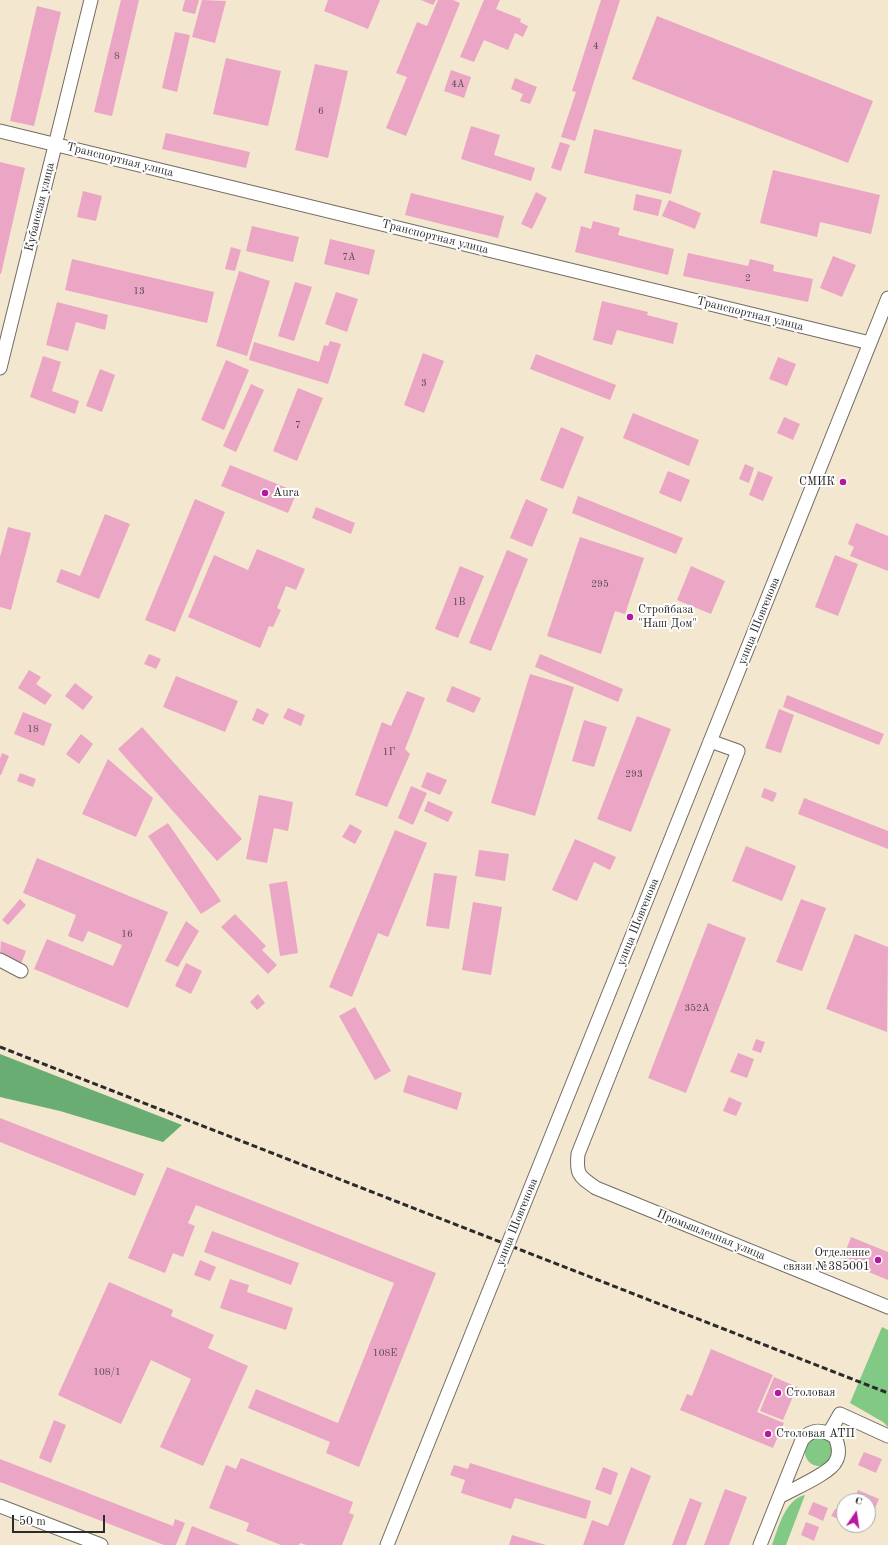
<!DOCTYPE html>
<meta charset="utf-8">
<style>
body{margin:0}
#map{position:relative;width:888px;height:1545px;overflow:hidden;background:#f3e7cf;font-family:"Old Standard TT",serif}
canvas{display:block}
.north{position:absolute;left:836px;top:1493px;width:40px;height:40px;box-sizing:border-box;background:#fff;border:1px solid #aaa;border-radius:50%;rotate:13deg;font-size:11px;font-weight:700;line-height:16px;text-align:center;color:#2b2b2b}
.north::after{content:'';display:block;margin:auto;width:14px;height:18px;background:#b5179e;clip-path:polygon(50% 0,100% 100%,50% 72%,0 100%)}
.scale{position:absolute;left:12px;top:1515px;width:93px;height:18px;box-sizing:border-box;border:2px solid #2b2b2b;border-top:0;padding-left:5px;font-size:12px;line-height:14px;white-space:nowrap;color:#2b2b2b;-webkit-text-stroke:3px #fff;paint-order:stroke}
</style>
<div id="map">
<canvas width="888" height="1545"></canvas>
<div class="north">С</div>
<div class="scale">50 m</div>
</div>
<script>
const c = document.querySelector('canvas').getContext('2d');
c.lineJoin = 'round';
function paint(path, color) {
  c.fillStyle = color;
  c.fill(path, 'evenodd');
}
function stroke(path, color, width, dash) {
  c.strokeStyle = color;
  c.lineWidth = width;
  c.lineCap = dash ? 'butt' : 'round';
  c.setLineDash(dash || []);
  c.stroke(path);
}
function drawText(font, color, halo, rows, align = 'center') {
  c.font = font + ' "Old Standard TT",serif';
  c.lineWidth = 4;
  c.setLineDash([]);
  c.textBaseline = 'middle';
  c.strokeStyle = halo;
  c.fillStyle = color;
  for (const [text, x, y, turn = 0] of rows) {
    c.save();
    c.translate(x, y);
    c.rotate((+turn || 0) * Math.PI / 180);
    c.textAlign = isNaN(turn) ? turn : align;
    if (halo) c.strokeText(text, 0, 0);
    c.fillText(text, 0, 0);
    c.restore();
  }
}
paint(new Path2D(`
 M882 1327 888 1330V1427L883 1422 850 1403Z
 M805 1452a14 14 0 1 1 28 0a14 14 0 1 1-28 0Z
 M805 1495 786 1545H772C778 1529 785 1499 805 1495Z`), '#82c985');
paint(new Path2D(`
 M0 1054 182 1125 163 1142 60 1111 0 1097Z`), '#69ad72');
paint(new Path2D(`
 M121 0H139L112 116 94 112Z
 M185 0H199L195 14 182 11Z
 M202 0 226 1 215 43 192 37Z
 M328 0H380L368 29 324 11Z
 M421 0H436L433 5Z
 M438 0H453L460 3 406 136 386 128 407 77 396 73 417 22 427 26Z
 M484 0H500L496 9 521 19 520 22 528 26 523 37 515 33 508 50 484 40 474 62 460 57Z
 M601 0H620L575 141 561 137 576 92 572 91Z
 M37 6 61 12 34 126 10 121Z
 M657 16 873 101 848 163 632 79Z
 M175 32 190 35 177 92 162 88Z
 M226 58 281 71 268 126 213 114Z
 M315 64 348 71 328 158 295 150Z
 M451 70 471 77 464 98 444 91Z
 M515 78 537 87 530 104 520 101 523 94 511 89Z
 M471 126 500 135 494 155 535 168 531 181 461 159Z
 M594 129 682 150 671 194 584 173Z
 M166 133 250 152 246 168 162 149Z
 M560 142 570 145 561 171 551 168Z
 M0 162 25 168 1 274H0Z
 M773 170 880 195 871 234 820 222 817 237 760 223Z
 M83 191 102 196 96 221 77 217Z
 M536 192 547 198 532 229 521 224Z
 M411 193 504 216 498 238 405 215Z
 M636 194 662 200 658 216 633 210Z
 M669 200 701 213 695 229 662 216Z
 M593 221 620 228 618 235 674 249 668 275 575 252 581 226 591 229Z
 M252 226 299 237 293 262 246 251Z
 M330 239 375 250 369 275 324 264Z
 M231 247 241 250 235 271 225 269Z
 M688 253 748 266 750 259 774 265 773 271 813 279 808 302 683 276Z
 M833 256 856 265 842 297 820 288Z
 M72 259 214 292 207 323 65 290Z
 M239 271 270 281 247 356 216 346Z
 M295 282 312 287 294 341 278 336Z
 M336 292 358 299 347 332 325 324Z
 M602 301 648 312 647 315 678 323 673 344 617 330 612 345 593 340Z
 M57 302 108 315 105 330 76 322 68 351 46 345Z
 M330 341 341 344 328 384 249 360 254 342 319 362 324 345 328 346Z
 M423 353 444 361 424 413 404 405Z
 M536 354 616 385 610 400 530 369Z
 M43 356 61 362 52 391 79 401 75 414 30 397Z
 M778 357 796 364 787 386 769 379Z
 M226 360 249 370 224 430 201 420Z
 M100 369 115 375 102 412 86 406Z
 M251 384 264 390 236 452 223 446Z
 M298 388 323 398 297 461 273 451Z
 M633 413 699 440 689 466 623 438Z
 M784 417 800 424 793 440 777 433Z
 M561 427 584 437 563 489 540 480Z
 M745 464 754 468 749 483 739 479Z
 M230 465 297 492 288 513 221 486Z
 M668 471 690 480 681 502 659 493Z
 M758 471 773 477 763 501 749 495Z
 M578 496 683 538 676 554 572 513Z
 M195 499 225 512 175 632 145 620Z
 M526 499 548 509 532 547 510 538Z
 M316 507 355 523 351 534 312 518Z
 M105 514 130 524 99 599 56 582 61 569 80 576Z
 M856 523 888 536V571L850 556 854 547 848 544Z
 M8 527 31 533 11 610 0 607V557Z
 M580 537 644 558 625 614 615 611 601 654 547 636Z
 M257 549 305 569 296 590 286 586 277 608 281 610 273 627 269 626 260 648 188 617 214 555 248 570Z
 M507 550 528 559 491 651 469 643Z
 M835 555 858 564 838 616 815 607Z
 M460 566 484 576 458 638 435 629Z
 M691 566 725 581 711 614 677 600Z
 M149 654 161 659 156 669 144 664Z
 M540 654 623 689 618 702 535 667Z
 M29 670 41 677 36 684 52 695 45 705 18 688Z
 M530 674 574 687 535 816 491 803Z
 M176 676 238 701 225 732 163 707Z
 M75 683 93 697 83 710 65 696Z
 M452 686 481 698 474 713 446 701Z
 M407 691 425 698 405 749 410 754 387 807 355 795 382 722 391 726Z
 M787 695 884 734 879 745 783 707Z
 M257 708 269 714 263 725 252 720Z
 M288 708 305 715 301 726 283 718Z
 M779 709 794 715 781 753 765 748Z
 M23 712 52 724 44 746 14 734Z
 M637 716 671 729 631 832 597 819Z
 M584 720 607 727 594 767 572 761Z
 M142 727 242 839 217 861 118 749Z
 M81 734 93 744 79 764 66 754Z
 M2 753 9 756 1 775H0V759Z
 M108 759 153 798 136 837 82 814Z
 M427 772 447 780 440 795 421 787Z
 M20 773 36 779 33 787 17 781Z
 M411 786 427 793 413 825 398 818Z
 M764 788 777 793 773 802 761 797Z
 M259 795 293 802 288 831 274 828 267 863 246 859Z
 M804 798 888 831V849L798 814Z
 M428 801 453 812 448 822 424 811Z
 M168 823 221 901 201 914 148 836Z
 M350 824 362 831 355 844 342 837Z
 M395 830 427 843 388 937 378 933 352 997 329 987Z
 M575 839 616 857 610 870 594 862 577 901 552 890Z
 M746 846 796 866 782 901 732 881Z
 M479 850 509 854 505 881 475 876Z
 M37 858 168 912 128 1008 34 969 47 939 113 966 122 945 88 931 83 942 68 936 76 915 23 893Z
 M434 873 457 876 449 929 426 926Z
 M287 881 298 953 280 956 269 884Z
 M20 899 26 905 8 925 2 920Z
 M801 899 826 908 802 971 776 962Z
 M473 902 502 907 491 975 462 970Z
 M235 914 266 946 262 950 277 965 268 974 221 927Z
 M186 921 199 931 178 967 165 961Z
 M708 923 746 938 686 1093 648 1078Z
 M855 934 888 947 887 1032 826 1009Z
 M1 941 26 951 21 964 0 955Z
 M186 963 202 971 191 994 175 986Z
 M258 994 265 1003 257 1010 250 1002Z
 M355 1007 391 1071 375 1080 339 1016Z
 M756 1039 765 1042 761 1053 752 1050Z
 M738 1053 754 1059 747 1078 730 1072Z
 M408 1075 462 1093 457 1110 403 1092Z
 M729 1097 742 1103 736 1116 723 1111Z
 M0 1118 144 1174 135 1196 0 1142Z
 M167 1167 436 1273 359 1467 326 1453 330 1442 248 1408 256 1389 338 1423 394 1283 196 1205 188 1223 195 1226 183 1257 173 1253 165 1273 128 1258Z
 M212 1231 299 1263 291 1285 204 1252Z
 M851 1237 888 1252V1280L842 1261Z
 M200 1260 216 1267 210 1281 194 1275Z
 M230 1279 249 1285 247 1292 293 1308 286 1330 220 1308Z
 M109 1282 173 1310 171 1316 214 1335 208 1348 248 1366 203 1466 160 1447 191 1379 151 1360 121 1424 58 1395Z
 M711 1349 773 1375 757 1412 784 1423 773 1448 680 1410 687 1394 692 1396Z
 M774 1377 797 1387 783 1420 760 1411Z
 M54 1420 66 1425 51 1463 39 1458Z
 M864 1452 882 1459 876 1473 858 1465Z
 M241 1458 353 1502 349 1513 354 1515 342 1545H306L300 1543 299 1545H281L246 1531 249 1523 209 1508 226 1465 236 1469Z
 M0 1459 173 1526 175 1519 185 1523 176 1545H164L0 1482Z
 M470 1463 591 1501 586 1519 515 1498 511 1509 461 1493 465 1480 450 1475 454 1465 468 1469Z
 M603 1467 618 1473 611 1495 595 1489Z
 M631 1467 651 1476 624 1545H583L592 1520 608 1526Z
 M725 1489 747 1497 729 1545H704Z
 M858 1490 879 1499 871 1518 868 1516V1501H853Z
 M690 1498 702 1503 686 1545H672Z
 M813 1502 828 1508 823 1521 808 1514Z
 M835 1509 844 1513V1521L831 1516Z
 M806 1522 819 1527 814 1541 801 1535Z
 M192 1526 240 1545H185Z
 M512 1535 546 1545H509Z`), '#eba6c5');
const minor = new Path2D(`
 M0 131 870 343
 M0 368 91 0
 M710 741 738 751 578 1154C576 1175 579 1176 596 1188L888 1307
 M628 946 888 298
 M0 960 21 971
 M829 1433 840 1414 888 1436
 M0 1506 101 1545
 M387 1545 423 1455
 M760 1545 802 1440C812 1428 822 1429 835 1437 838 1444 840 1454 836 1461 831 1473 793 1489 781 1496`);
stroke(minor, '#716d64', 15);
stroke(minor, '#fff', 13);
stroke(new Path2D(`
 M0 1047 888 1393`), '#2b2b2b', 3, [6, 3]);
const minorBridge = new Path2D(`
 M423 1455 628 946`);
stroke(minorBridge, '#716d64', 15, []);
stroke(minorBridge, '#fff', 13);
for (const [x, y, r, color] of [
 [843,482,4,"#b5179e"],
 [265,493,4,"#b5179e"],
 [630,617,4,"#b5179e"],
 [878,1260,4,"#b5179e"],
 [778,1393,4,"#b5179e"],
 [768,1434,4,"#b5179e"]
]) {
  const dot = new Path2D();
  dot.arc(x, y, r, 0, 2 * Math.PI);
  c.fillStyle = color;
  c.fill(dot);
  stroke(dot, '#fff', 1.5);
}
drawText('10px', '#5b4a52', null, [
 ["4",596,46],
 ["8",117,56],
 ["4А",458,84],
 ["6",321,111],
 ["7А",349,257],
 ["2",748,278],
 ["13",139,291],
 ["3",424,383],
 ["7",298,425],
 ["295",600,584],
 ["1В",459,602],
 ["18",33,729],
 ["1Г",389,752],
 ["293",634,774],
 ["16",127,934],
 ["352А",697,1008],
 ["108Е",385,1353],
 ["108/1",107,1372]
]);
drawText('12px', '#2b2b2b', '#fff', [
 ["Транспортная улица",120,160,14],
 ["Кубанская улица",40,207,-76],
 ["Транспортная улица",435,237,14],
 ["Транспортная улица",750,314,14],
 ["улица Шовгенова",759,621,-68],
 ["улица Шовгенова",638,922,-68],
 ["улица Шовгенова",517,1222,-68],
 ["Промышленная улица",711,1235,22]
]);
drawText('12px', '#2b2b2b', '#fff', [
 ["СМИК",835,482,"right"],
 ["Aura",273,493],
 ["Стройбаза",638,610],
 ["\"Наш Дом\"",638,624],
 ["Отделение",870,1253,"right"],
 ["связи №385001",870,1267,"right"],
 ["Столовая",786,1393],
 ["Столовая АТП",776,1434]
], 'left');
</script>
